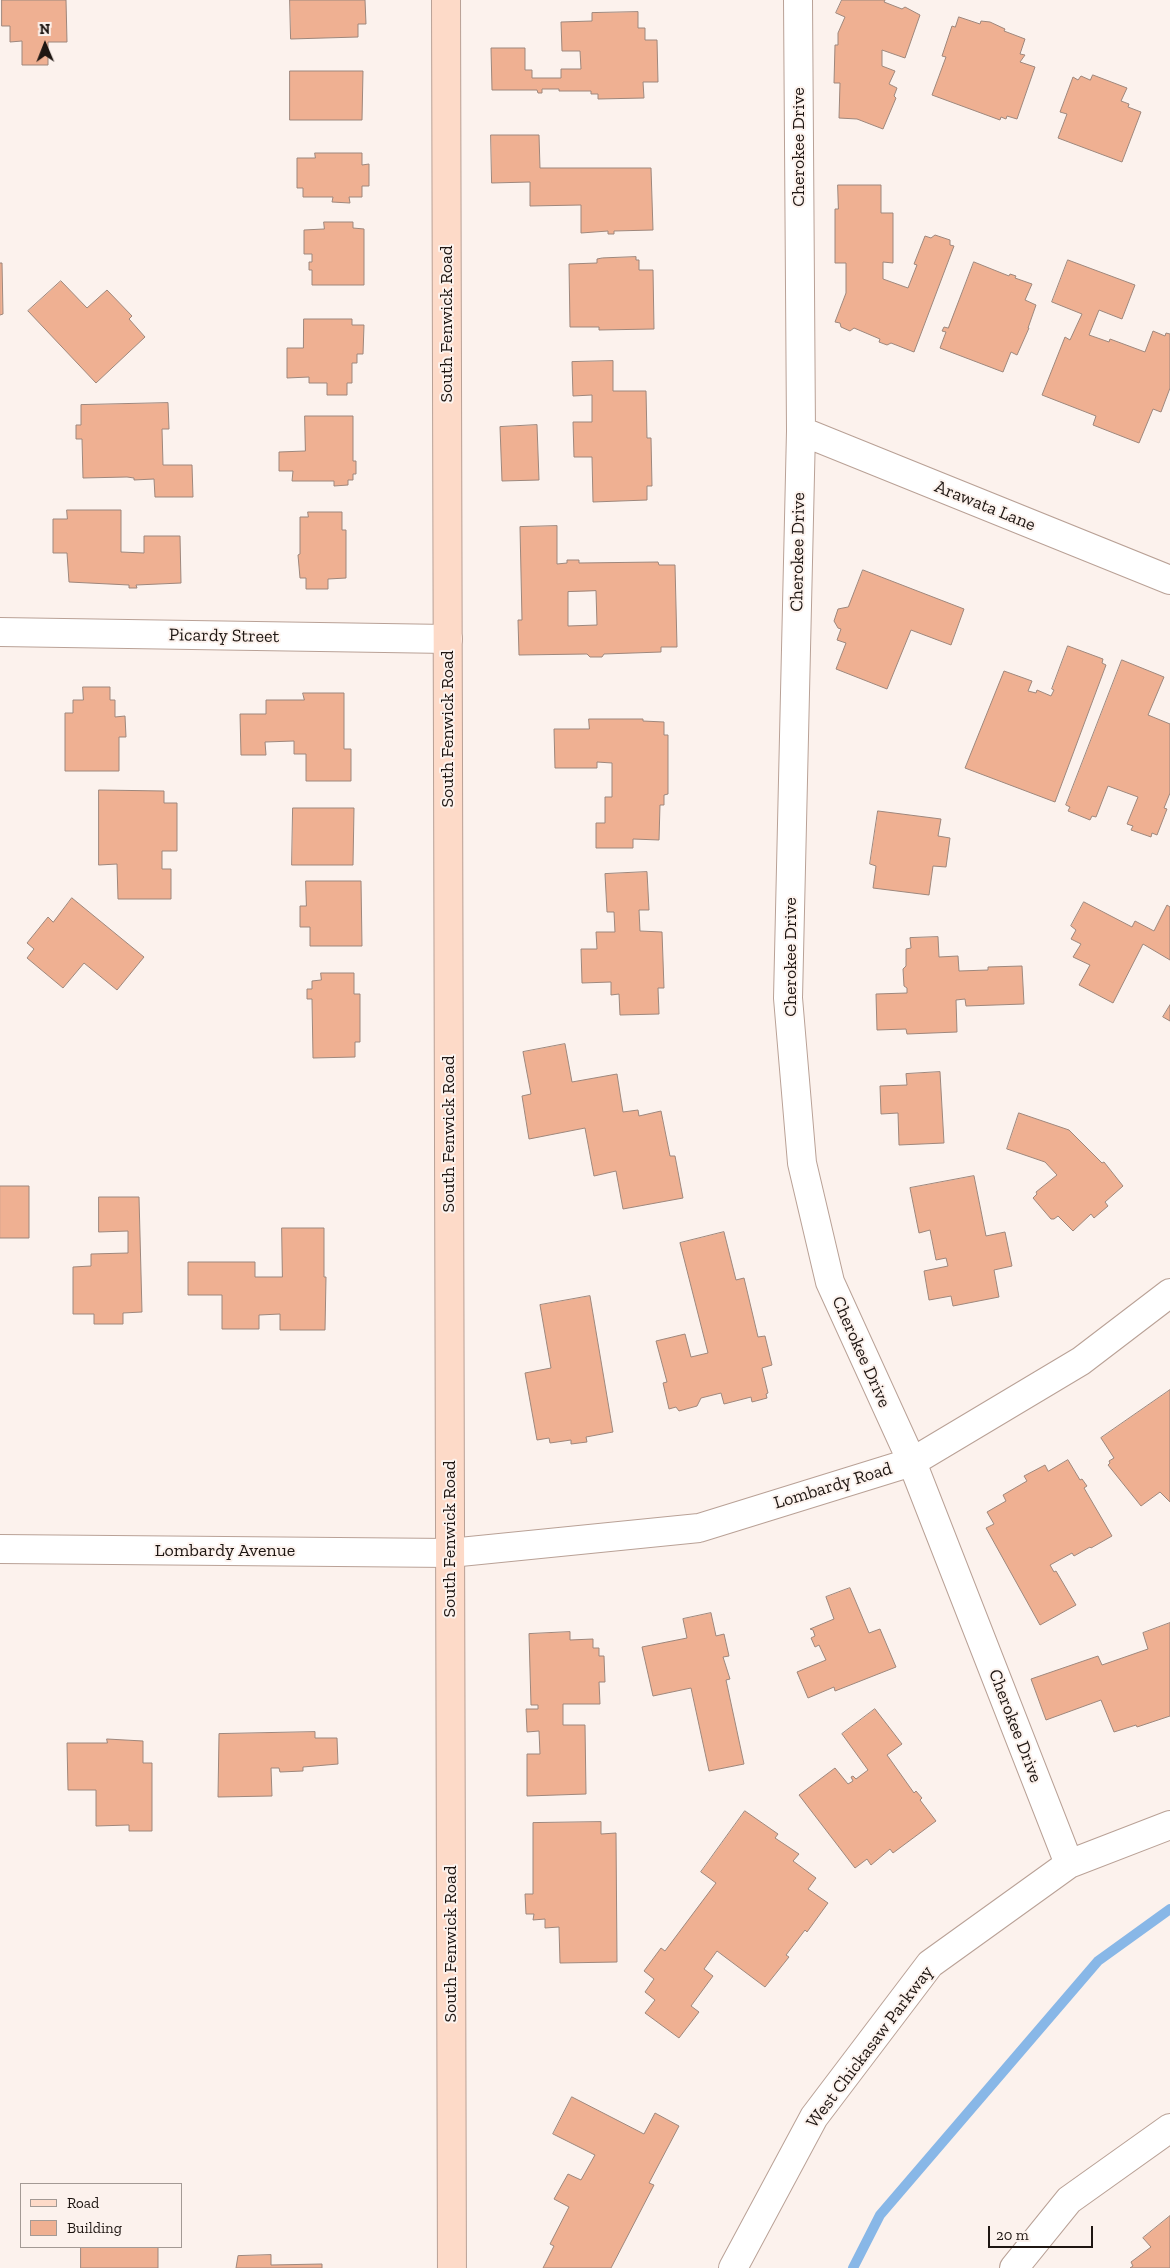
<!DOCTYPE html>
<style>
body{margin:0}
#map{position:relative;width:1170px;height:2268px;overflow:hidden;background:#fcf2ed;font-family:"Zilla Slab",serif}
canvas{display:block}
.legend{position:absolute;left:20px;top:2183px;width:162px;height:65px;box-sizing:border-box;background:#fcf2ed;border:1px solid #a39a95;margin:0;padding:6px 9px;list-style:none;font-size:15px;color:#1e1612}
.legend li{display:flex;align-items:center;gap:10px;height:25px}
.legend b{width:25px;border:1px solid #a39a95}
.north{position:absolute;left:20px;top:20px;width:50px;height:50px;-webkit-text-stroke:4px #fcf2ed;paint-order:stroke;rotate:359deg;font-size:14px;font-weight:700;line-height:20px;text-align:center;color:#1e1612}
.north::after{content:'';display:block;margin:auto;width:18px;height:22px;background:#1e1612;clip-path:polygon(50% 0,100% 100%,50% 72%,0 100%)}
.scale{position:absolute;left:988px;top:2226px;width:105px;height:22px;box-sizing:border-box;border:2px solid #1e1612;border-top:0;padding-left:6px;font-size:15px;line-height:18px;white-space:nowrap;color:#1e1612;-webkit-text-stroke:4px #fcf2ed;paint-order:stroke}
</style>
<div id="map">
<canvas width="1170" height="2268"></canvas>
<ul class="legend">
<li><b style="height:6px;background:#fddac8"></b>Road</li>
<li><b style="height:14px;background:#efb092"></b>Building</li>
</ul>
<div class="north">N</div>
<div class="scale">20 m</div>
</div>
<script>
const c = document.querySelector('canvas').getContext('2d');
c.lineJoin = 'round';
function stroke(path, color, width, dash) {
  c.strokeStyle = color;
  c.lineWidth = width;
  c.lineCap = dash ? 'butt' : 'round';
  c.setLineDash(dash || []);
  c.stroke(path);
}
function paint(path, color) {
  c.fillStyle = color;
  c.fill(path, 'evenodd');
}
function drawText(font, color, halo, rows, align = 'center') {
  c.font = font + ' "Zilla Slab",serif';
  c.lineWidth = 4;
  c.setLineDash([]);
  c.textBaseline = 'middle';
  c.strokeStyle = halo;
  c.fillStyle = color;
  for (const [text, x, y, turn = 0] of rows) {
    c.save();
    c.translate(x, y);
    c.rotate((+turn || 0) * Math.PI / 180);
    c.textAlign = isNaN(turn) ? turn : align;
    if (halo) c.strokeText(text, 0, 0);
    c.fillText(text, 0, 0);
    c.restore();
  }
}
stroke(new Path2D(`
 M853 2268 880 2215 1098 1961 1170 1909`), '#88b7e7', 10);
const building = new Path2D(`
 M2 0H66L67 42H48V65H22V41L10 42V26H2Z
 M290 0H365L366 24H358V37L291 39Z
 M842 0H885L884 2 902 9 905 7 920 15 905 58 882 50V66L895 71 889 84 897 88 894 96 896 98 883 129 857 119 839 118 840 83H834L835 45H838V33L845 17 836 13Z
 M638 12V28H645V40H657L658 82H643L644 98 598 99V94H591V91H559V89H542V93H538L537 90H492L491 48H525V70H532V78H561V69H581L580 51H562L561 22 592 21V13Z
 M959 17 980 24 981 21 990 22 1005 29 1004 31 1025 39 1020 54 1025 55 1020 62 1035 67 1017 119 1007 116 1006 119 1001 117 1000 120 932 95 946 57 942 56 952 26 955 27Z
 M290 71H363L362 120H290Z
 M1093 75 1127 88 1121 101 1129 104 1128 107 1141 112 1122 162 1058 138 1067 114 1060 112 1073 77 1078 80 1081 76 1090 80Z
 M491 135H539L540 168H651L653 230 614 231V234H608V231L581 233V205L530 206V182L492 183Z
 M315 153H362V165L369 164V186H362V197H349L350 203 332 202 333 197H303V188H297V158H315Z
 M838 185H881V213H893V263L883 262V279L908 288 917 265 914 264 925 236 931 238 935 235 950 240V245L954 246 914 352 891 343 887 345 879 342 880 339 854 328 850 331 841 327 840 323 835 322 846 293V263H835V209H838Z
 M324 222H353V228L364 229V285H312V270H309V262H312V254H304V230L324 229Z
 M636 257V260H639V270H653L654 329 599 330V327H570L569 264 597 263V259L602 258Z
 M1068 260 1135 285 1122 319 1099 310 1089 335 1109 342 1110 339 1145 352 1153 331 1165 336 1166 333 1170 334V388L1161 412 1153 409 1139 443 1093 425 1096 416 1042 395 1065 337 1070 340 1082 314 1052 302Z
 M974 262 1009 276 1010 274 1016 276 1015 278 1032 284 1025 300 1036 305 1028 328H1029L1017 355 1011 352 1003 372 940 348 946 332 942 331 944 327 948 328Z
 M0 263H2L3 314 0 315Z
 M61 281 87 308 107 290 132 316 129 319 145 337 96 383 28 311Z
 M304 319H352V325H364L363 354H357V363H352V383H347V395H327V383H309V377L287 378V348H303Z
 M613 361V391H646L647 438H651L652 486H647V500L593 502 592 457H574L573 422H592V395L573 396 572 362Z
 M168 403 169 429H162L163 465H192L193 497H155L154 479 134 480V478L127 477 83 478 82 439H76V425H81V405Z
 M305 416H353V461H356V474H353V480H348V485L334 486V481H292L293 471H279V452L305 451Z
 M537 425 539 480 502 481 500 427Z
 M67 510H121V552L144 553V536H180L181 583 136 585 137 588H129V585L69 582 67 553H53V519H67Z
 M308 512H342V530H346V578L328 579V589H306V578H300L298 555 300 554V517H308Z
 M557 526V564L567 563V560H579V563L658 562 659 565H675L677 647H661V652L604 654 602 657H590L587 654 519 655 518 620H522L520 527ZM596 591 597 625 568 626V592Z
 M863 570 964 609 951 645 911 630 887 689 836 669 846 643 837 640 841 629 838 628 834 621 838 609 848 607Z
 M1068 646 1103 659 1102 663 1106 665 1055 802 965 768 1004 671 1032 681 1028 691 1036 693 1037 690 1051 696 1054 690 1052 689Z
 M1122 660 1164 677 1148 715 1170 724V793L1164 808 1167 809 1157 835 1152 833 1151 837 1131 830 1133 826 1127 824 1138 797 1108 786 1096 817 1092 816 1090 820 1068 811 1070 807 1066 805Z
 M83 687H110V700H115V717L125 716 126 737H119V771H65V713H73V700H83Z
 M303 693H344V749H351V781H306V754H294V741L265 742 266 755H241L240 714H266V700H304Z
 M589 719H643V721L664 722V735H668V794L664 795V805H660L659 840 633 839V848H596V823H605V797H612V763L597 762V768H555L554 729H589Z
 M99 790 164 791V803H177V851H162V869H171V899H118L117 864 99 865Z
 M293 808H354L353 865H292Z
 M878 811 941 819 938 836 950 838 946 867 933 866 929 895 873 888 876 866 870 864Z
 M647 872 649 910H639L640 931 662 932 664 988H658L659 1014 620 1015 619 994 611 995V982L582 983 581 949H597L596 932H615L614 912H607L605 874Z
 M306 881H361L362 946H310V927H300V906H306Z
 M72 898 144 957 117 990 84 963 63 988 27 958 34 949 27 943 48 917 53 922Z
 M1084 902 1132 927 1135 921 1154 931 1167 905 1170 907V960L1143 944 1113 1003 1079 985 1090 965 1073 957 1081 944 1071 939 1076 930 1071 926Z
 M938 937 939 957 958 956 959 971 988 970V967L1022 966 1024 1004 966 1006 965 999 956 1000 957 1032 907 1034 906 1029 877 1030 876 994 907 993V988L904 986 903 969 906 966V949L911 948 910 938Z
 M321 973H354V994H360V1042H355V1057L313 1058 312 999H307V989H312V981L321 980Z
 M1170 1005V1021L1163 1017Z
 M565 1044 572 1082 617 1074 623 1112 638 1110 639 1116 661 1111 670 1156H675L683 1198 623 1209 616 1171 594 1176 585 1128 529 1139 522 1096 531 1094 523 1052Z
 M940 1072 944 1143 899 1145 898 1113 881 1114 880 1086 907 1085 906 1074Z
 M1019 1113 1069 1130 1102 1163 1104 1162 1123 1186 1105 1202 1108 1206 1094 1218 1091 1214 1073 1231 1058 1216 1054 1219H1051L1033 1198 1037 1194 1036 1192 1057 1175 1045 1162 1007 1149Z
 M974 1176 986 1236 1005 1232 1012 1266 994 1270 999 1297 953 1306 951 1296 929 1300 924 1271 948 1266 946 1258 936 1260 930 1230 919 1233 910 1188Z
 M0 1186H29V1238H0Z
 M99 1197H139L142 1312 123 1313V1324H94V1314H73V1267L91 1266V1254L128 1253V1231L99 1232Z
 M282 1228H324V1277H326L325 1330H280V1314L259 1315V1329H222V1295H188V1262H255V1277H282Z
 M724 1232 736 1280 744 1278 758 1337 765 1336 772 1365 762 1368 768 1393 766 1394 767 1398 752 1402 751 1397 724 1404 721 1393 701 1398 697 1406 679 1411 676 1407 669 1409 663 1383 667 1382 656 1341 685 1334 691 1357 708 1353 680 1243Z
 M590 1296 613 1432 586 1437 587 1442 571 1444V1440L550 1443 549 1438 537 1440 525 1373 551 1368 540 1305Z
 M1170 1390V1502L1160 1492 1141 1506 1108 1465 1110 1463 1109 1461 1114 1458 1101 1438Z
 M1068 1460 1080 1480 1082 1479 1087 1486 1084 1488 1112 1536 1091 1548 1090 1547 1074 1556 1072 1553 1050 1565 1054 1572 1056 1571 1076 1605 1040 1625 986 1528 994 1524 987 1512 1006 1501 1003 1495 1027 1481 1024 1476 1045 1465 1048 1471Z
 M850 1588 869 1633 880 1629 896 1667 835 1691 834 1687 808 1698 797 1672 826 1660 819 1645 815 1647 811 1638 815 1636 813 1630 810 1629 834 1619 826 1597Z
 M711 1613 716 1636 724 1634 729 1656 723 1657 730 1679 726 1680 744 1764 709 1771 691 1688 653 1696 642 1647 687 1638 683 1619Z
 M1170 1623V1716L1137 1727 1136 1725 1114 1732 1101 1700 1046 1720 1031 1679 1098 1656 1102 1665 1148 1649 1143 1633Z
 M570 1632V1640L593 1639V1648H599V1656H604L605 1682H599L600 1704H563V1725H585L586 1794 527 1796V1754H540L539 1731 527 1732 526 1709H538V1705H531L529 1634Z
 M875 1709 902 1744 887 1755 914 1793 916 1791 922 1798 920 1800 936 1821 893 1853 890 1849 871 1865 867 1859 855 1868 799 1795 835 1768 848 1784 853 1781 851 1777 853 1776 856 1779 868 1770 842 1734Z
 M315 1732V1738H337L338 1764 303 1767V1771L280 1772 279 1768H271L272 1796 218 1797 219 1734Z
 M107 1739 143 1741V1763H152V1831H129V1825L96 1826V1790H68L67 1743H107Z
 M745 1811 778 1834 775 1838 799 1854 793 1861 816 1878 808 1889 828 1903 807 1932 805 1930 786 1955 789 1957 765 1987 717 1951 704 1969 713 1976 691 2006 699 2012 679 2038 645 2013 655 2000 645 1992 654 1979 644 1971 661 1948 665 1951 716 1883 701 1872Z
 M601 1822V1834L616 1833 617 1962 560 1963 559 1927 545 1928V1919L533 1920 534 1914H526L525 1894H533V1823Z
 M572 2097 644 2134 655 2113 679 2126 649 2183 654 2185 611 2268H543L554 2246 550 2244 569 2207 554 2199 568 2174 581 2180 595 2155 553 2134Z
 M1170 2216V2268H1130L1133 2266 1131 2262 1151 2247 1143 2238Z
 M81 2247H158V2268H81Z
 M271 2255V2265L322 2264V2268H236L238 2256Z`);
paint(building, '#efb092');
stroke(building, '#9e877c', 1);
const street = new Path2D(`
 M798 0 801 431 788 998 802 1163 830 1282 912 1462 1069 1864
 M801 431 1170 580
 M0 632 448 639
 M0 1549 450 1553 699 1528 912 1462 1081 1361 1170 1293
 M733 2268 814 2117 930 1964 1069 1864 1170 1825
 M1014 2268 1069 2200 1170 2128`);
const secondary = new Path2D(`
 M446 0 452 2268`);
stroke(street, '#b9a196', 30);
stroke(secondary, '#b9a196', 30);
stroke(street, '#fff', 28);
stroke(secondary, '#fddac8', 28);
drawText('18px', '#1e1612', '#fcf2ed', [
 ["Cherokee Drive",799,147,-90],
 ["South Fenwick Road",447,324,-90],
 ["Arawata Lane",985,506,22],
 ["Cherokee Drive",798,552,-89],
 ["Picardy Street",224,636,1],
 ["South Fenwick Road",448,729,-90],
 ["Cherokee Drive",791,957,-90],
 ["South Fenwick Road",449,1134,-90],
 ["Cherokee Drive",861,1352,66],
 ["Lombardy Road",833,1486,-17],
 ["South Fenwick Road",450,1539,-90],
 ["Lombardy Avenue",225,1551],
 ["Cherokee Drive",1015,1726,69],
 ["South Fenwick Road",451,1944,-90],
 ["West Chickasaw Parkway",870,2047,-53]
]);
</script>
